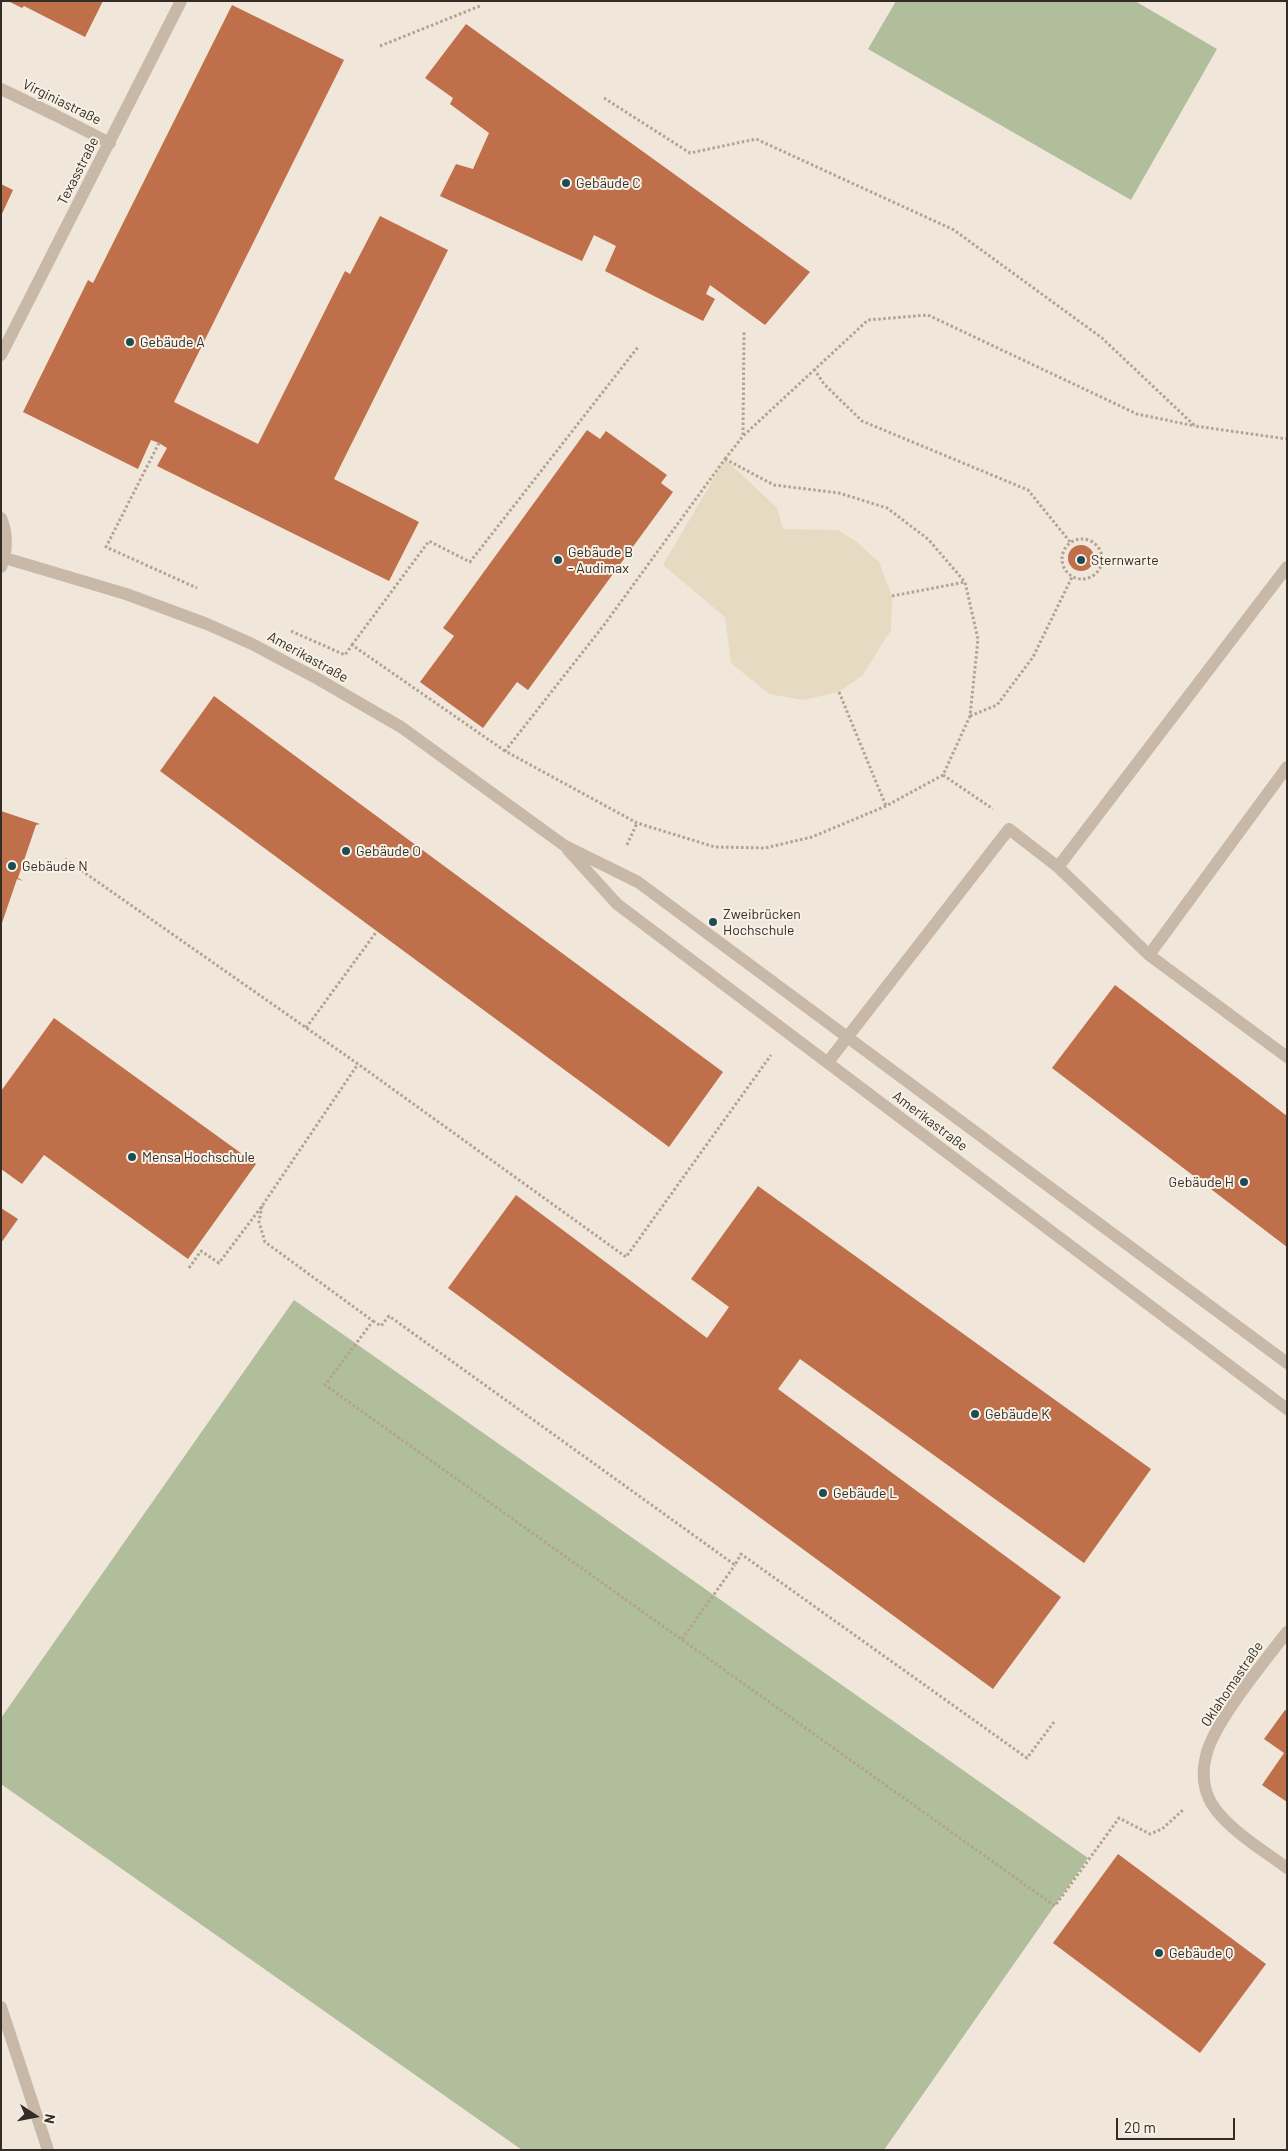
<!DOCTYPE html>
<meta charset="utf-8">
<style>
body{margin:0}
#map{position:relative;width:1288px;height:2151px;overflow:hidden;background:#f0e7da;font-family:Barlow,sans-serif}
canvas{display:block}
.frame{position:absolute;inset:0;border:2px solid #342c27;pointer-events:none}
.north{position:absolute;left:10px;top:2091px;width:50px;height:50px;-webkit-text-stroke:4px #f8f1e6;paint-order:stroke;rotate:101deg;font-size:14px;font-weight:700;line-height:20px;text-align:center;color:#342c27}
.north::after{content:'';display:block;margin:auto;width:18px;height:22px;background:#342c27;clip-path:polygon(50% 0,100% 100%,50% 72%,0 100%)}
.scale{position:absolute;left:1116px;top:2118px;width:119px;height:22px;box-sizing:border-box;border:2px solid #342c27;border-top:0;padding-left:6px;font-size:15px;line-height:18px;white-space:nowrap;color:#342c27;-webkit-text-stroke:4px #f8f1e6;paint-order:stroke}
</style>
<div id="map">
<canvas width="1288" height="2151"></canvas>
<div class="frame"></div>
<div class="north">N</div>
<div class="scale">20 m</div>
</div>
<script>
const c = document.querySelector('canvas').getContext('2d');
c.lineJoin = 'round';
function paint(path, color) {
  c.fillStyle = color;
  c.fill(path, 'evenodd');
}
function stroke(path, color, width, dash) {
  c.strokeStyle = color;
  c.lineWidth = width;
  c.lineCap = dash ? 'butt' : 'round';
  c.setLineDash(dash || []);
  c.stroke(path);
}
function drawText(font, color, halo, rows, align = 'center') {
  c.font = font + ' Barlow,sans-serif';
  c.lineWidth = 4;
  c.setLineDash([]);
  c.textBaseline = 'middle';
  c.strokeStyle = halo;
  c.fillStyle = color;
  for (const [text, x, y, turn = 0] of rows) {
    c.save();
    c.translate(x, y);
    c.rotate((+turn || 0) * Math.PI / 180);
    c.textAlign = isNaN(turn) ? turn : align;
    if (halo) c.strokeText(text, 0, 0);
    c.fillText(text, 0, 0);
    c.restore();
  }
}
paint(new Path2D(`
 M896 1H1135L1217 49 1131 200 868 49Z
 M294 1300 1088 1858 884 2150H522L1 1784V1718Z`), '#b0be9b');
paint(new Path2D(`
 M725 459 777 508 783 529 838 530 858 543 879 562 892 596 891 630 863 675 839 692 803 700 769 694 731 663 725 617 663 565Z`), '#e7dac2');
paint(new Path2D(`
 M8 1H103L85 37 24 6 22 8Z
 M232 5 344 60 174 402 258 444 345 271 350 274 380 216 448 250 334 479 419 522 389 581 157 466 167 448 159 443 151 440 138 469 23 412 88 280 93 283Z
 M466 24 810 272 765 325 710 285 706 294 715 299 703 321 605 271 616 246 594 235 582 261 440 196 456 164 473 169 489 133 450 104 453 98 425 78Z
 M1 184 13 190 1 216Z
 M587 430 600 439 606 431 667 475 661 483 673 492 528 690 517 682 483 728 420 682 454 636 443 628Z
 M1068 558a13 13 0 1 1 26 0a13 13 0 1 1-26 0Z
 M214 696 723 1072 669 1147 160 771Z
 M1 811 40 824 36 825 18 878 23 881 17 879 2 923Z
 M1115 985 1287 1116V1247L1052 1068Z
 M54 1018 256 1164 188 1259 44 1155 22 1184 1 1169V1091Z
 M758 1186 1151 1469 1084 1563 800 1359 778 1389 1061 1597 993 1689 448 1288 516 1195 707 1338 729 1307 691 1279Z
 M1 1208 18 1219 1 1243Z
 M1285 1710 1287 1711V1802L1262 1785 1284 1753 1264 1739Z
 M1118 1854 1266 1964 1200 2053 1053 1943Z`), '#bf6f49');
stroke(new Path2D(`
 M380 46 480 6
 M604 98 690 153 756 139 954 230 1102 338 1195 426 1287 439
 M814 369 824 384 862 421 1028 490 1071 543
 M743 435 744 332
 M159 443 106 547 197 588
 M725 459 774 485 839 493 887 508 928 539 965 582 978 639 970 716 943 775 886 806 812 837 765 848 715 847 637 823 505 751 604 625Z
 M725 459 743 436 868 320 928 315 1137 414 1195 426
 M1062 559a20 20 0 1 1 40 0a20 20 0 1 1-40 0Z
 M892 596 965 582
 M291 631 345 655 352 645 505 751
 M352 645 429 541 470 562 638 347
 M839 692 886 806
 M970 716 997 705 1033 657 1072 577
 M943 775 993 809
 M627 845 637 823
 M65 859 358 1064 626 1257 771 1055
 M306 1028 377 931
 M262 1206 259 1222 265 1242 373 1321 325 1385 1055 1906 1119 1818 1150 1834 1162 1829 1183 1810
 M189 1268 201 1251 219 1263 262 1206 358 1064
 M373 1321 381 1326 389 1316 735 1565 741 1554 1027 1758 1054 1722
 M682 1639 735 1565`), '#b3a291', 3, [2.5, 2.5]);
stroke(new Path2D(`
 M1 89 53 114
 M1058 867 1287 567
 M1149 955 1287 767
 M828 1062 1009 829 1058 867 1149 955 1287 1057`), '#c7b8a7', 12);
stroke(new Path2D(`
 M53 114 110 143
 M1 355 181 1
 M1287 1632C1265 1661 1213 1723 1206 1756 1201 1775 1204 1795 1216 1810 1235 1834 1263 1850 1287 1868
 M1 2007 48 2150`), '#c7b8a7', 12);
stroke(new Path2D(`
 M1 518C8 534 7 552 1 567
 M5 558 126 594 207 624 252 644 318 679 401 727 565 846 638 882 1287 1363
 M568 850 617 904 1287 1409`), '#c7b8a7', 12);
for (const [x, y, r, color] of [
 [566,183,5,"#1f4c53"],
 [130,342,5,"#1f4c53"],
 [558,560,5,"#1f4c53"],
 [1081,560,5,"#1f4c53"],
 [346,851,5,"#1f4c53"],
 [12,866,5,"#1f4c53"],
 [713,922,5,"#1f4c53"],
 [132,1157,5,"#1f4c53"],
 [1244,1182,5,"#1f4c53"],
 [975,1414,5,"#1f4c53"],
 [823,1493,5,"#1f4c53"],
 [1159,1953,5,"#1f4c53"]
]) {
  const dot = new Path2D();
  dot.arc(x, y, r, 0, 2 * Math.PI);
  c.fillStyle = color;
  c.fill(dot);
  stroke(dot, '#f8f1e6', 2);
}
drawText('14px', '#342c27', '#f8f1e6', [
 ["Virginiastraße",62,102,26],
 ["Texasstraße",78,171,-63],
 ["Amerikastraße",308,657,29],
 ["Amerikastraße",930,1121,37],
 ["Oklahomastraße",1232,1684,-56]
]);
drawText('14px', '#342c27', '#f8f1e6', [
 ["Gebäude C",576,183],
 ["Gebäude A",140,342],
 ["Gebäude B",568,552],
 ["- Audimax",568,568],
 ["Sternwarte",1091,560],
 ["Gebäude O",356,851],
 ["Gebäude N",22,866],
 ["Zweibrücken",723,914],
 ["Hochschule",723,930],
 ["Mensa Hochschule",142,1157],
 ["Gebäude H",1234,1182,"right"],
 ["Gebäude K",985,1414],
 ["Gebäude L",833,1493],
 ["Gebäude Q",1169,1953]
], 'left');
</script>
